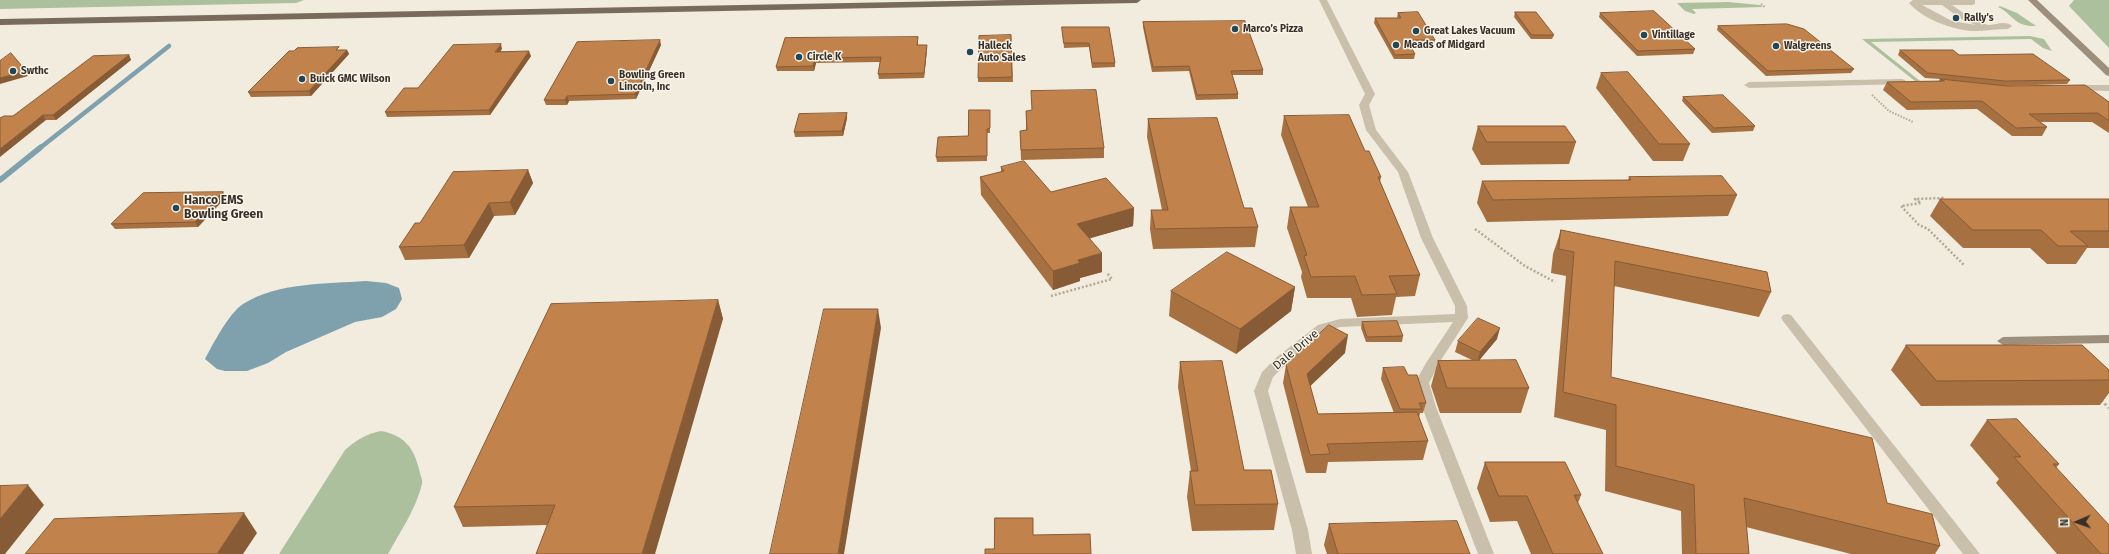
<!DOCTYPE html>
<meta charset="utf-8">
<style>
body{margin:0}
#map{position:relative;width:2109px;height:554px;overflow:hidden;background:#f1ecde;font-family:"Fira Sans",sans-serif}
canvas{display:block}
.north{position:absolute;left:2057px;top:502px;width:40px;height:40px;-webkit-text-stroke:3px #f9f5ea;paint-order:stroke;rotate:268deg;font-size:11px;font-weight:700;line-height:16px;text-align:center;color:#373029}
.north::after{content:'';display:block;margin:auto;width:14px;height:18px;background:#373029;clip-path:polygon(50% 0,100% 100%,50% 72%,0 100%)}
</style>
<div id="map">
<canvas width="2109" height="554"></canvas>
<div class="north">N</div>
</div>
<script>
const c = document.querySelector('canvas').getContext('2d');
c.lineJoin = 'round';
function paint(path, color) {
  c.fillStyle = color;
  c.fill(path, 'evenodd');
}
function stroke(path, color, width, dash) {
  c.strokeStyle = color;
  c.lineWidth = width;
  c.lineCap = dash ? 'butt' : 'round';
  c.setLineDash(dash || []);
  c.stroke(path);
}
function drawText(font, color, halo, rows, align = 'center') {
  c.font = font + ' "Fira Sans",sans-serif';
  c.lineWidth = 3;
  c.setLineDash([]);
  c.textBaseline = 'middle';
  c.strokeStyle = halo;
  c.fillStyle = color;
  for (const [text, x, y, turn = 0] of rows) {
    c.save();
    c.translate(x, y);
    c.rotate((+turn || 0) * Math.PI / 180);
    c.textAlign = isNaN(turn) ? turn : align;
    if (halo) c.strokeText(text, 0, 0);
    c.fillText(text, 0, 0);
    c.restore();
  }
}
paint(new Path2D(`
 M0 0H304L296 3 0 9Z
 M2074 0H2109V48L2069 6Z
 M1728 2 1760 5 1763 7 1692 9 1696 13 1694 14 1685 11 1677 3Z
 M2000 6 2017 13 2036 26C2014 27 2013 14 1998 7Z
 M2030 36 2044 39 2052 51 2043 48 2031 39 1871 42 1920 81H1915L1862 39Z
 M381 431C404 435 414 448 419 469 420 474 423 480 422 484 416 509 400 532 388 554H279L345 450C356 440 366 434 381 431Z`), '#adc09e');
paint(new Path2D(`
 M366 281 386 283 399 288 402 299 396 309 382 317 355 322 286 352 268 363 247 371H225L217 369 205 359C213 344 229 313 243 304 278 282 327 284 366 281Z`), '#7ea1ad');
stroke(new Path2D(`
 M40 148 169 46`), '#7ea1ad', 4.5);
stroke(new Path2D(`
 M0 180 41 147`), '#7ea1ad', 5.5);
stroke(new Path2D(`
 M1761 4 1765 7
 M1872 95 1889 111 1913 122`), '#b5a994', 2, [1.5, 1.5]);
stroke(new Path2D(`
 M1946 201 1943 198 1915 199 1921 203 1901 206 1919 225 1928 229 1965 266
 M1475 229 1525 266 1555 282
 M1051 296 1112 279 1107 273`), '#b5a994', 2.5, [2, 2]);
stroke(new Path2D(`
 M2101 400 2109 408`), '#b5a994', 3, [2.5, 2.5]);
paint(new Path2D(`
 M1913 0H1975V4L1972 5H1952C1962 12 1977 23 1988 25 1996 25 2006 20 2012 26L2008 29C1997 29 1985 31 1974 31 1952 30 1923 19 1909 3ZM1922 5H1942L1961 19 1976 25 1952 21Z
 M1902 79 1905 80V84L1749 88 1744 85 1749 82Z
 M2074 85H2109V91L2071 90V86Z
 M1787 314 1791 315 1980 554H1963L1783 321 1781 318 1783 315Z`), '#c9bfaa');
paint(new Path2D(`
 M1319 0H1327L1375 94 1369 105 1376 130 1408 172 1433 238 1467 306 1468 318 1441 360 1429 383 1436 407 1494 554H1478L1422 407 1415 383 1426 363 1453 322 1340 327 1326 331 1287 363 1273 377 1268 391 1308 530 1312 554H1296L1292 530 1254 391 1262 372 1277 357 1318 325 1340 319 1455 314V306L1421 238 1398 172 1366 130 1359 105 1365 94Z`), '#c9bfaa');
paint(new Path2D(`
 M2028 0H2037L2109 68V76L2106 75Z
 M2109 335V343L2003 345 1997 341 2003 337Z`), '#9d8f7b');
paint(new Path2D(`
 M1007 0H1141L1137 3 0 25V19Z`), '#786b5b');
paint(new Path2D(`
 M1515 12 1554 35 1552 39H1531L1514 17Z
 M1398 13 1435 40 1434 45H1409L1415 54 1414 59H1394L1374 23 1375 18H1398L1397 17Z
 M1600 13 1695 49 1693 54 1637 56 1599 17Z
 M1143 22 1263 70V75H1232L1238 94V99L1196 100 1189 71 1152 72 1143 27Z
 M1718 26 1854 69 1851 73 1766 76 1717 30Z
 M1062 27H1109L1115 63V67L1092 68 1089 47 1064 48Z
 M1011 35 1013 82H978V78Z
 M918 37V45L927 49 924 78 879 79 878 74 880 62 816 63 814 71H777L776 67Z
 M661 45 636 99 569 101 567 105H546L544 100Z
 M502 49 500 51 531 56 490 115 387 117 385 112 418 88Z
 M340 50H347L349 54 311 96 251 97 248 92Z
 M1900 50 1959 55 2070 80 2067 84 2002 86 1976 83 2109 102V133L2092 122H2040L2047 127 2042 136H2012L1977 109 1907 110 1883 90 1887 82 1939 81 1940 79 1925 78 1898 55Z
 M129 55 131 60 56 120H46L13 116Z
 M1601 73 1690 144 1683 161H1653L1596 88Z
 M1683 97 1755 126 1753 131 1712 133 1682 101Z
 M1026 111 1104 148V158L1021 160 1020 131 1026 130Z
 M847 113V118L843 136 795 137 794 132Z
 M990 115V133H987V161L937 162 936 157 968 136Z
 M1284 116 1365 151 1381 177 1380 182 1420 275 1415 296 1396 297 1392 315 1357 317 1351 298H1307L1301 277 1302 272 1287 228 1290 207H1308L1281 135Z
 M1148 119 1244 208 1258 227 1255 247 1153 249 1150 229 1151 210H1162L1147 137Z
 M1478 126 1576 142 1569 164 1481 165 1472 149Z
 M1001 167 1051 192 1134 208 1133 226 1090 238 1102 272 1080 278V281L1053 290 981 195 980 177 1001 172Z
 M528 170 533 183 515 215 494 216 469 258 405 260 399 247 420 223Z
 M1629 177 1737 195 1728 216 1487 222 1477 203 1482 181 1628 180Z
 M223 192 226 197 198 227 115 229 111 224Z
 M1940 199H2109V248H2087L2076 264H2047L2030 248H1963L1930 216Z
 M1561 230 1771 292 1759 317 1614 286 1611 377 1887 503 1940 546 1935 554H1851L1746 527 1749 554H1682L1681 511 1605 491 1606 430 1554 417 1566 276 1551 273 1553 254Z
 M1295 287 1291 311 1236 354 1169 316 1171 291Z
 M718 300 723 319 547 525 463 527 454 507Z
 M1362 322 1403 336 1402 342H1366L1361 328Z
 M1497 339 1479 360 1529 388 1521 413H1440L1431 386 1438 361 1472 360 1455 352 1458 341Z
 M1906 345 2109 380V393L2100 405 1921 406 1891 370Z
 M1345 353 1310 386 1318 414 1394 413 1381 379 1383 368 1408 375 1426 403 1423 413H1420L1419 418 1428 441 1423 460 1328 462 1326 473H1306L1283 383 1286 365Z
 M1180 362 1244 470 1278 504 1274 530 1192 531 1187 497 1190 471H1191L1178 387Z
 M1987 420 2059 464 2056 468 2109 554H2057L1996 483 1999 479 1970 445Z
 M1485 462 1581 495 1578 503 1603 554H1531L1517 521 1490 522 1477 488Z
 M1329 524 1470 554H1327L1324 545Z`), '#a67041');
paint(new Path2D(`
 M660 40 661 45 636 99 635 94Z
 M501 44 502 49 497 56 495 52Z
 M927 45V49L924 78V73Z
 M347 50 349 54 311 96 309 91Z
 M529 51 531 56 490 115 489 110Z
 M129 55 131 60 56 120 53 115Z
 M815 58 816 63 814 71 813 66Z
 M26 71 28 76 0 84V78Z
 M567 96 569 101 567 105 565 100Z
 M847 113V118L843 136 842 131Z
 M43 115 46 120 0 157V149Z
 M528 170 533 183 515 215 510 202Z
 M223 192 226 197 198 227 195 222Z
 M489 203 494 216 469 258 464 245Z
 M1134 208 1133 226 1077 242V224Z
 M1102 253V272L1080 278V281L1053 290V271L1078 260Z
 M1295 287 1291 311 1236 354 1240 329Z
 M718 300 723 319 655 554H642Z
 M878 309 881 328 844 554H838Z
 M1500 328 1497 339 1477 363 1480 352Z
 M1348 335 1345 353 1304 392 1307 374Z
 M28 485 44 505 5 554H0V519Z
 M244 513 257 533 243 554H217Z`), '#875b35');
const building = new Path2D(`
 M1654 11 1695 49 1638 51 1600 13Z
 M1418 12 1435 40H1407L1415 54 1395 55 1375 18H1401L1398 13Z
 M1515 12H1536L1554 35H1532Z
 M1245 21 1263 70 1231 71 1238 94 1197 95 1189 66 1153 67 1143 22Z
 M1787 24 1804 29 1854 69 1768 71 1718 26Z
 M1062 27H1109L1115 63H1092L1089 43H1064Z
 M1011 35 1012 77 978 78 979 36Z
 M918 37 917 45H927L924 73 878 74 881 57 815 58 813 66 776 67 785 38Z
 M660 40 635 94 567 96 565 100H544L577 42Z
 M501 44 495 52 529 51 489 110 385 112 404 88H418L453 45Z
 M339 47 336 50H347L309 91 248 92 289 51H294L297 48Z
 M1900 50H1953L1959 55 2033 54 2070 80 2005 81 1928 73Z
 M11 53 26 71 0 78V61Z
 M129 55 53 115H43L0 149V118L4 116H13L93 56Z
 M1628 72 1690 144H1659L1601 73Z
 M1940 79 2007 86 2085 85 2109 102V121L2098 113 2029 114 2047 127 2016 128 1982 101 1911 102 1887 82 1944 81Z
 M1096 90 1104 148 1021 150 1020 131 1027 130 1026 111 1032 110 1031 91Z
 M1723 95 1755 126 1714 128 1683 97Z
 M969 110H990V128L987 129V156L936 157 938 137 968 136Z
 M847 113 842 131 794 132 799 114Z
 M1349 115 1365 151H1369L1381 177H1378L1420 275 1389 276 1397 294 1362 295 1355 276 1311 277 1304 256 1307 255 1290 207H1319L1284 116Z
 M1217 118 1244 208H1252L1258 227 1155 229 1151 210H1168L1148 119Z
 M1478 126H1565L1576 142H1487Z
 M1024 161 1051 192 1106 178 1134 208 1077 224 1102 253 1078 260 1080 263 1053 271 980 177 1004 171 1001 167Z
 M528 170 510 202 489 203 464 245 399 247 415 223H420L453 172Z
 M1722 176 1737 195 1493 200 1482 181 1631 180 1629 177Z
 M223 192 195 222 111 224 143 193Z
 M1940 199H2109V231H2070L2088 246H2058L2041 230H1973Z
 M1561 230 1767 272 1771 292 1615 261 1611 377 1872 438 1887 503 1932 514 1940 546 1744 498 1749 554H1696L1694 485 1616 466V405L1563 392 1574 252 1559 249Z
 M1227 252 1295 287 1240 329 1171 291Z
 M718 300 642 554H536L555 505 454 507 551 304Z
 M824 309H878L838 554H770Z
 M1478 318 1500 328 1480 352 1458 341Z
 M1397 321 1403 336 1367 337 1362 322Z
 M1329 325 1348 335 1307 374 1318 414 1417 412 1428 441 1327 444 1330 454 1310 455 1286 365Z
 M1906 345H2082L2109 370V380L1937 381Z
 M1516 360 1529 388H1447L1438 361Z
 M1222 361 1244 470H1271L1278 504 1195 505 1190 471H1198L1180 362Z
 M1404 367 1408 375H1417L1426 403H1419L1422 409H1400L1383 368Z
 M2017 419 2059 464H2053L2109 525V554H2101L2014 457H2021L1987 420Z
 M1485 462H1565L1581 495H1574L1603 554H1553L1527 496H1499Z
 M28 485 0 519V486Z
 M244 513 217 554H25L54 519Z
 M995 518H1033V535L1090 534 1091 554H985V549H994Z
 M1457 521 1470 554H1338L1329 524Z`);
paint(building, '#c1824c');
stroke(building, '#875b35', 1);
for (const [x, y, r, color] of [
 [1956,18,4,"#204757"],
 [1235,29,4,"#204757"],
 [1416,31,4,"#204757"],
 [1644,35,4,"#204757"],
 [1396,45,4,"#204757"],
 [1776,46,4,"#204757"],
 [970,52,4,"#204757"],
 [799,57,4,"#204757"],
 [13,71,4,"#204757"],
 [302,79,4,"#204757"],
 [611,81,4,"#204757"],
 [176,208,4,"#204757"]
]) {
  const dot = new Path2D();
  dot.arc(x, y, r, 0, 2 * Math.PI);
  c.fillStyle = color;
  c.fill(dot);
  stroke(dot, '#f9f5ea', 1.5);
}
drawText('bold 10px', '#373029', '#f9f5ea', [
 ["Rally's",1964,18],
 ["Marco’s Pizza",1243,29],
 ["Great Lakes Vacuum",1424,31],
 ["Vintillage",1652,35],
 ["Meads of Midgard",1404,45],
 ["Halleck",978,46],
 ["Auto Sales",978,58],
 ["Walgreens",1784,46],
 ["Circle K",807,57],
 ["Swthc",21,71],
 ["Bowling Green",619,75],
 ["Lincoln, Inc",619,87],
 ["Buick GMC Wilson",310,79]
], 'left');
drawText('bold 12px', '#373029', '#f9f5ea', [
 ["Hanco EMS",184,201],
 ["Bowling Green",184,215]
], 'left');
drawText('12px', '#373029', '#f9f5ea', [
 ["Dale Drive",1296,350,-40]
]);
</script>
